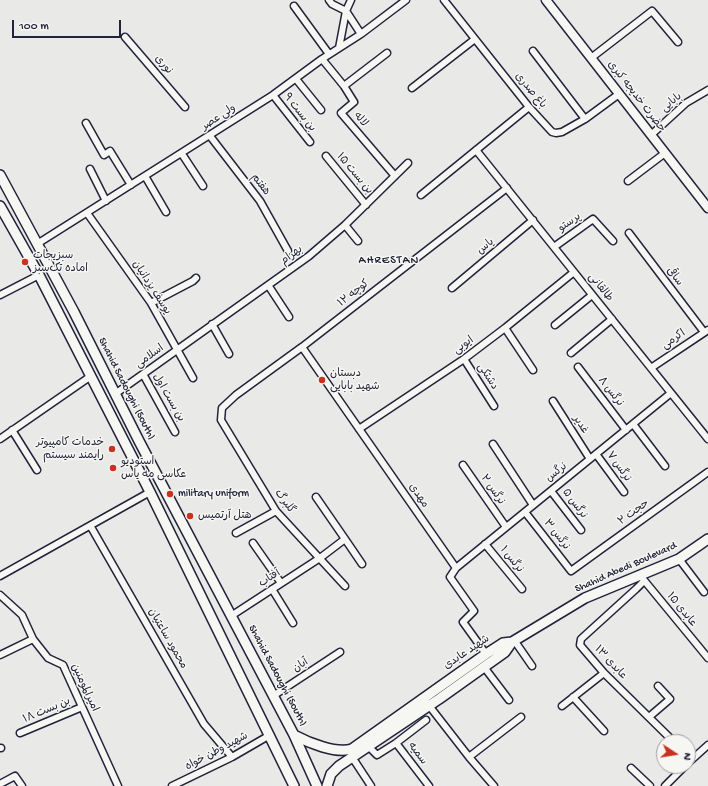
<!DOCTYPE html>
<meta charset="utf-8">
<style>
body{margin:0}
#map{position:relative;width:708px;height:786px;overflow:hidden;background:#e9e9e7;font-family:"Gochi Hand",sans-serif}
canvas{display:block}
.north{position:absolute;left:656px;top:734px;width:40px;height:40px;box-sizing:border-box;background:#f6f6f2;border:1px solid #a1a1a9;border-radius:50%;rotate:102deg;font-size:11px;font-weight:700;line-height:16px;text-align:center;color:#22223b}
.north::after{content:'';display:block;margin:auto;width:14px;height:18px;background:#c8321e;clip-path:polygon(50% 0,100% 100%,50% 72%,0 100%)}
.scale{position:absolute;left:12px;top:20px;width:109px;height:18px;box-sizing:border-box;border:2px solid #22223b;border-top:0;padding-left:5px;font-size:12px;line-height:14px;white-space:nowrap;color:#22223b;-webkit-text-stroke:3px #f6f6f2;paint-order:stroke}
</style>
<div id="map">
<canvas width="708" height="786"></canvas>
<div class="north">N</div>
<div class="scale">100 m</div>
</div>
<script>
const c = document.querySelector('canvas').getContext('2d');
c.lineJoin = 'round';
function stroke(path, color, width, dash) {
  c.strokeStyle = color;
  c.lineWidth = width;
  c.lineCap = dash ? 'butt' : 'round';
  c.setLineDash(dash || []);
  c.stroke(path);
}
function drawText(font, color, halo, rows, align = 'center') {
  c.font = font + ' "Gochi Hand","Playpen Sans Arabic",sans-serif';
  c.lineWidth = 3;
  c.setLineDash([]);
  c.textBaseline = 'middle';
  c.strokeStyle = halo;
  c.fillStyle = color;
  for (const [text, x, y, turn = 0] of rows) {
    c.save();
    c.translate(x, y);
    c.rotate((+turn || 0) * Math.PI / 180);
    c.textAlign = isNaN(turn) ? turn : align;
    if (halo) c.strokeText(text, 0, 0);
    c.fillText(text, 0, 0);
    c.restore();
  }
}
const minor = new Path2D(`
 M329 0 332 4 346 11 361 34
 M444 0 529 107 552 132 556 133 562 132 585 119 619 94
 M294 6 329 54
 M125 37 185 107
 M339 48 346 11 351 0
 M533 51 585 119
 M591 58 652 11 678 42
 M322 59 344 86 354 102 341 113 395 176
 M296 79 321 110
 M344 86 387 53
 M412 88 475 39
 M273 95 310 142
 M86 123 104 155 110 151 131 185
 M651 135 686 103 708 90
 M210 136 260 201 288 251
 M476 150 708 439
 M182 154 203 186
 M326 156 366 205
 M90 169 106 201
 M145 176 166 212
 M628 181 665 153
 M421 195 529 107
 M87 213 151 303 193 378
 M345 225 358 241
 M629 233 704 332
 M37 244 273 95 322 59 361 34 406 0
 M554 247 593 219 613 241
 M268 285 289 317
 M452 288 533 220
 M0 295 39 275
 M151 303 193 281 196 278
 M212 324 229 354
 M555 325 592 295
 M505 328 533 370
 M302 347 456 568
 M571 353 612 319
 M464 359 494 406
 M578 367 626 430
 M651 368 708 330
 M143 374 175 432
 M115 394 309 256 345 225 408 163
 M553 401 590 459
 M633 424 665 466
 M359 429 464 359 505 328 574 272
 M12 430 37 470
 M0 439 91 376
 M493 444 533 505
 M596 454 624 492
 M463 465 506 527
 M551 491 581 530
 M316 497 345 539
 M525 512 571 571 708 472
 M91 527 204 724 232 757
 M236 533 276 511
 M253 543 281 583
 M485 544 522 589
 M679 559 704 592
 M0 576 150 492
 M643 579 708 658
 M644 581 636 589 581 639 580 645 604 673 674 742
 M345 586 276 511 221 420 222 408 236 395 302 347 507 188
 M272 589 293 623
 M0 595 22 615 33 639 48 658 63 665 118 786
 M231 616 320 558 345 539 362 564
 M514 640 532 666
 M486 654 463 622 474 611 450 577 456 568 671 393
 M0 655 33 639
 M484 667 509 700
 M273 696 340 652
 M573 697 604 731
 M427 703 469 757 494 786
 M562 706 604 673
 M649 717 670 699 658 686
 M20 733 82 707
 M396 743 426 720
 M369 747 377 755 396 743 429 786
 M0 748H1
 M352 757 371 786
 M469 757 521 717
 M688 763 708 745
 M631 768 650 786
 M0 784 15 776 22 786
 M172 786 232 757 270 735
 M665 786 685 766`);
const tertiary = new Path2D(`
 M546 0 708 208`);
const secondary = new Path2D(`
 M0 175 74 312 139 441 294 735 317 786
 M0 206 39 275 150 492 294 786
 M294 735C309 743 336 754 352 749L486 654 503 643 512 642 585 598 679 559 708 539
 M327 786 331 774 339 766 439 699 505 652 512 642`);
stroke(minor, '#22223b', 9);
stroke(tertiary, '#22223b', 11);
stroke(secondary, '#22223b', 12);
stroke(minor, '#f6f6f2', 6);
stroke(tertiary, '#f6f6f2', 8);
stroke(secondary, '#f6f6f2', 9);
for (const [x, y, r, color] of [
 [25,262,4,"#c8321e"],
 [322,380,4,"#c8321e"],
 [112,449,4,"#c8321e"],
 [113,468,4,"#c8321e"],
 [170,494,4,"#c8321e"],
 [190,516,4,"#c8321e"]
]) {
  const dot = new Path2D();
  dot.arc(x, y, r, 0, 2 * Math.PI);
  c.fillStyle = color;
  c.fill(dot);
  stroke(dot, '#f6f6f2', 1.5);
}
drawText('11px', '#22223b', '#f6f6f2', [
 ["نوری",163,65,49],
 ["باغ صدری",530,91,50],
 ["حضرت خدیجه کبری",636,97,52],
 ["بابایی",672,103,-39],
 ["بن بست ۹",299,113,52],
 ["ولی عصر",219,118,-33],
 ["لاله",360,120,49],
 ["بن بست ۱۵",354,174,50],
 ["هفتم",260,185,53],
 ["پرستو",570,223,-35],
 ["یاس",486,247,-40],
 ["بهرام",292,256,-36],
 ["ساقی",674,277,52],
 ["یوسف یزدانیان",151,288,57],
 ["طالقانی",600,288,51],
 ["کوچه ۱۲",354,294,-38],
 ["اکرمی",674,340,-34],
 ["ایوبی",464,346,-36],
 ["اسلامی",150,357,-36],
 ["دشتکی",487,377,57],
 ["Shahid Sadoughi (South)",126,389,63],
 ["نرگس ۸",610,392,52],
 ["بن بست اول",168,398,60],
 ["غدیر",580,425,57],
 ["نرگس ۷",618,467,54],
 ["نرگس",557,473,-39],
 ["نرگس ۲",492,490,55],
 ["مهدی",418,496,55],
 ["گلبرگ",284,502,54],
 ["نرگس ۵",574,504,53],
 ["حجت ۲",634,513,-36],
 ["نرگس ۳",556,535,52],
 ["نرگس ۱",511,560,51],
 ["Shahid Abedi Boulevard",626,568,-24],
 ["آفتاب",270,579,-33],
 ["عابدی ۱۵",681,610,51],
 ["محمود ساعتیان",167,639,60],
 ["شهید عابدی",467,653,-34],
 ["عابدی ۱۳",610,663,47],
 ["آبان",301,666,-33],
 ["Shahid Sadoughi (South)",277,676,62],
 ["امیرالمومنین",84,688,65],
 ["بن بست ۱۸",47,711,-23],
 ["شهید وطن خواه",217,752,-28],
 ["سمیه",417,754,53]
]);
drawText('11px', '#22223b', '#f6f6f2', [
 ["سبزیجات",33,256],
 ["اماده تک‌سبز",33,269],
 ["دبستان",330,374],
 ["شهید بابایی",330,387],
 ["خدمات کامپیوتر",104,443,"right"],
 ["رایمند سیستم",104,456,"right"],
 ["استودیو",121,462],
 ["عکاسی مه یاس",121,475],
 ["military uniform",178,494],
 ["هتل آرتمیس",198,516]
], 'left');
c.letterSpacing = '1px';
drawText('12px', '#22223b', '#f6f6f2', [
 ["AHRESTAN",389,261]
]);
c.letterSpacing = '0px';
</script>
